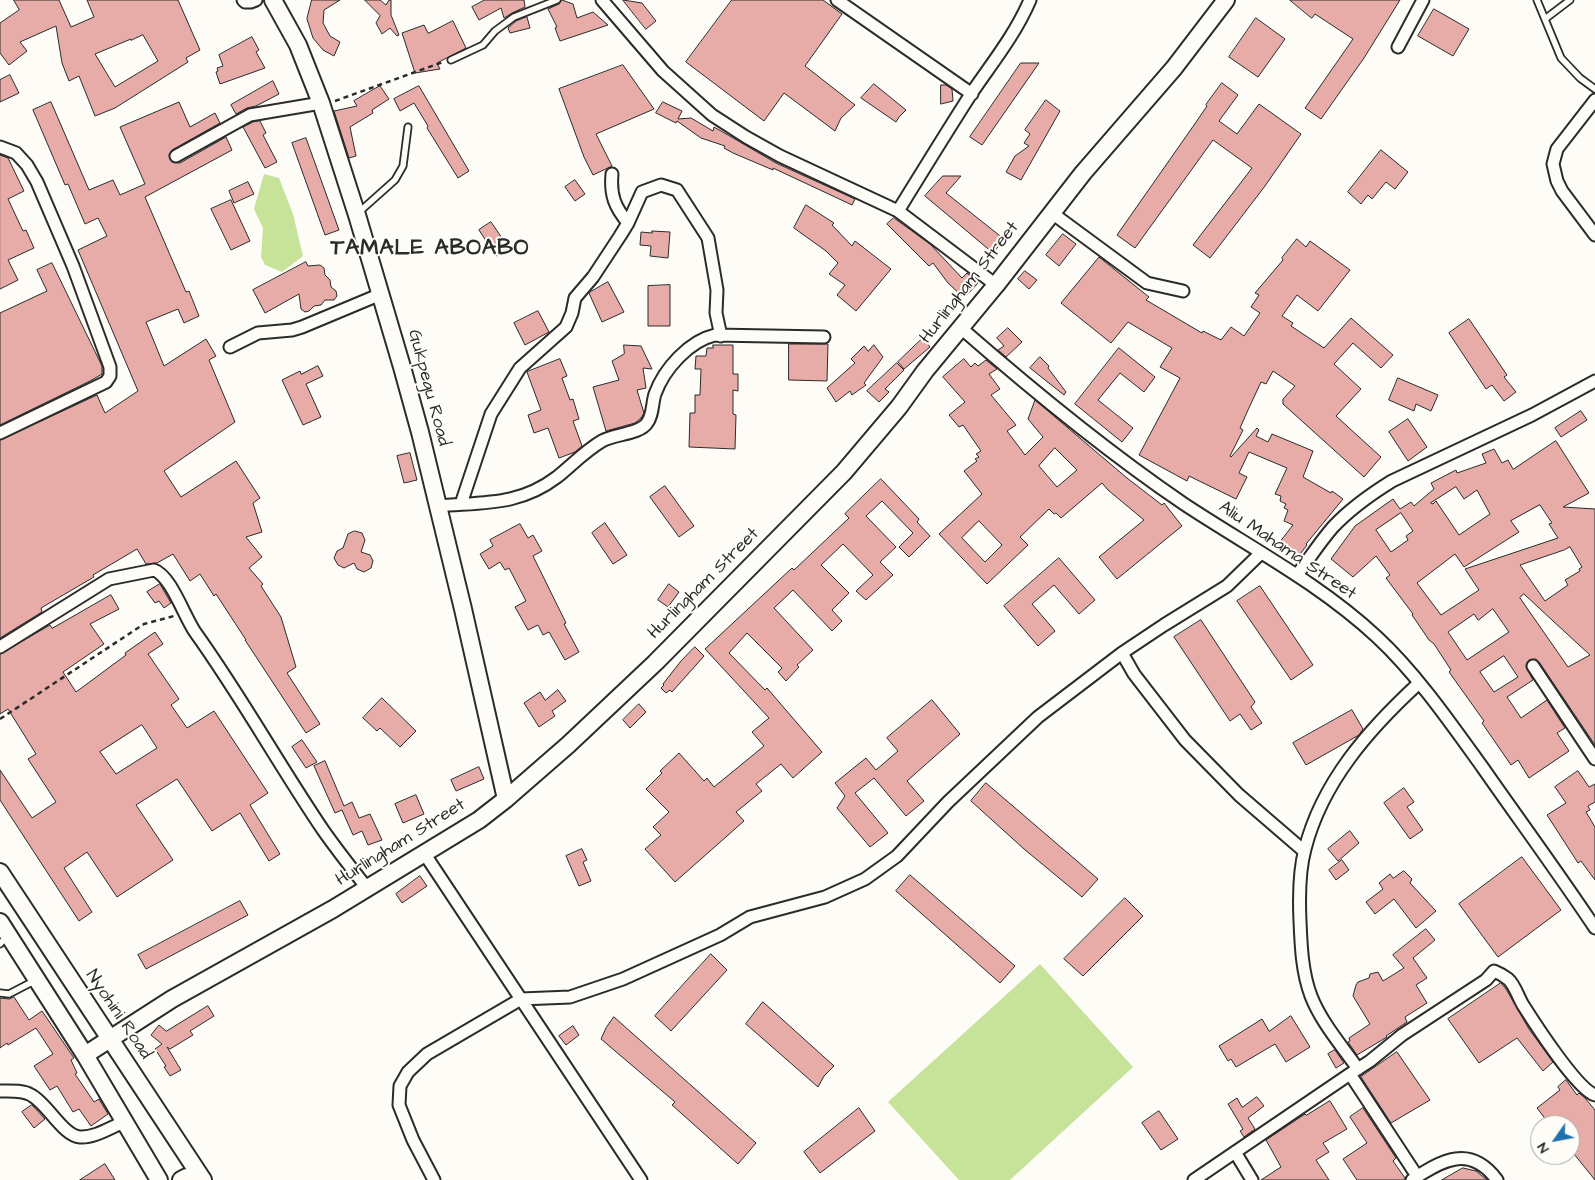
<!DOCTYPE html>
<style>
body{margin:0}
#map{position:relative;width:1595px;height:1180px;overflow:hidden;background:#fdfcf7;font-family:"Architects Daughter",sans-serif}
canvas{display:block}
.north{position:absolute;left:1530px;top:1115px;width:50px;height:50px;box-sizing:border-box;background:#fdfcf7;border:1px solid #a9a8a5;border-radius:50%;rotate:237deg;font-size:14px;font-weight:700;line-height:20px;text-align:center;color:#2b2b2b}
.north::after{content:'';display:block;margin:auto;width:18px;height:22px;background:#1f6fb2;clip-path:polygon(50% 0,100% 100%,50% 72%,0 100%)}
</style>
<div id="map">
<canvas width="1595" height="1180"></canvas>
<div class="north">N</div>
</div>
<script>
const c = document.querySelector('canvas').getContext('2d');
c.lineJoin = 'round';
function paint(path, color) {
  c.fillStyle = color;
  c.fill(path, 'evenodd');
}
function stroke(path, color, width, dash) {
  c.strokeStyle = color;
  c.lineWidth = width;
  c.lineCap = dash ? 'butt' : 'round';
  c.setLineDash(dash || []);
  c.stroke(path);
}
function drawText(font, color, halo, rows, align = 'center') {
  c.font = font + ' "Architects Daughter",sans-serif';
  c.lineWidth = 4;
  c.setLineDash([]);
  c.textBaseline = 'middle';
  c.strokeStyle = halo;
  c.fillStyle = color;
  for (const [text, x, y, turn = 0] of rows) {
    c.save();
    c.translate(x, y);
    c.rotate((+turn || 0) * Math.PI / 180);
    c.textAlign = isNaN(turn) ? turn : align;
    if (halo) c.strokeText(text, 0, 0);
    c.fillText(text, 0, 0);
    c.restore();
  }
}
paint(new Path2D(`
 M264 174 279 178 293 214 303 256 282 272 265 265 261 257 263 228 254 209Z
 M1040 964 1133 1067 1010 1180H959L888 1102Z`), '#c7e299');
const building = new Path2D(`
 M14 0H59L71 27 94 17 87 0H178L200 50 186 58 188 62 115 108 95 116 79 76 69 81 62 63 56 26 20 42 27 51 9 65 0 53V23L19 10ZM143 35 158 61 115 87 95 54 131 39V40Z
 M312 0H340L324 10 323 23 330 36 340 42 334 56 323 50 313 38 307 19Z
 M365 0H380L386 5 389 0H391V15L399 35 397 36 390 28 382 34 376 23 380 16Z
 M485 0H524L525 7 512 13 504 18 501 8 479 20 472 7Z
 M562 0 573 4 577 18 593 12 608 25 560 41 555 28 557 27 548 9 559 4Z
 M623 0 642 3 656 21 646 29Z
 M732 0H823L842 14 805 66 855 105 841 118 835 131 784 93 764 121 686 62Z
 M1290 0H1400L1364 58 1321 119 1305 108 1353 39 1315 14 1312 18Z
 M1434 9 1469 29 1453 56 1418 36Z
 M527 17 530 28 510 33 508 28 516 21Z
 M1256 18 1285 39 1258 77 1229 57Z
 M453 21 466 48 437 63 440 69 415 73 402 33 424 25 428 33Z
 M252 37 259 50 256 52 265 68 220 84 216 72 218 71 217 68 223 66 219 55Z
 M1021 63H1039L982 145 970 137Z
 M623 65 654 109 596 134 612 166 593 175 584 157 559 89Z
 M10 75 19 93 0 102V80Z
 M273 81 279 94 256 106 247 108 236 114 231 105Z
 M1222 83 1238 95 1219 121 1237 134 1259 104 1301 134 1265 186 1210 258 1193 245 1252 168 1213 140 1135 248 1117 235 1194 125 1207 106 1206 105Z
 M874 84 906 110 899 117 896 122 861 98Z
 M941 85H946L952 89 953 101 941 104Z
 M380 86 389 99 372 110 373 113 350 127 356 156 349 158 334 111 357 106 354 101Z
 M419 86 469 171 458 178 427 128 428 126 414 103 400 111 394 99Z
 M1046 100 1060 111 1021 180 1006 172 1015 156 1029 146 1024 143 1030 134 1025 130Z
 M51 102 89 190 113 180 120 195 145 184 120 127 179 102 190 127 215 113 220 123 172 150 169 155 172 162 180 163 226 137 232 150 145 197 186 292 189 291 199 316 184 323 178 309 146 322 164 366 206 339 216 356 209 360 235 422 164 471 181 497 236 461 260 498 253 503 262 532 246 537 262 557 249 568 263 584 261 586 281 617 296 667 287 673 320 724 306 733 245 640H246L216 594 214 596 200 574 190 581 173 554 157 563 146 564 137 549 93 575 94 577 41 608 42 612 0 638V440L97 395 105 413 138 391 78 250 107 236 98 218 85 224 68 184 65 185 33 110Z
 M663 102 682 111 678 119 691 118 713 131 714 127 728 135 776 163 855 199 852 205 773 168V170L733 153 724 148 725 146 701 138 677 121 676 123 656 113Z
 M260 121 266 133 263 135 277 162 265 168 243 127 253 122Z
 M306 138 339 230 325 235 292 143Z
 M1381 150 1408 172 1395 189 1386 182 1372 199 1368 195 1361 204 1348 192Z
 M0 155 8 158 24 191 8 199 23 231 26 230 34 248 8 260 18 280 0 289Z
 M943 176H961L946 193 1004 239 993 253 925 196Z
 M575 180 585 194 575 201 565 187Z
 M248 182 254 194 234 203 229 191Z
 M231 200 250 241 231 250 211 209Z
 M806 205 834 223 832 225 852 246 855 241 891 269 856 311 837 295 845 285 829 274 838 263 826 251 794 228Z
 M894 218 930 244 962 278 967 273 978 283 965 297 963 295 962 296 948 283 933 263 929 266 887 224Z
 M491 222 509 248 496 256 479 230Z
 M652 231 670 232 668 258 650 256 651 246 640 245 641 232 652 233Z
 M1063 234 1076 244 1059 266 1046 255Z
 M1297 239 1306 247 1310 241 1350 270 1318 311 1297 295 1282 316 1293 323 1291 326 1324 348 1351 318 1393 355 1381 368 1353 343 1334 364 1361 389 1336 416 1381 457 1364 477 1283 404V399L1295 386 1273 371 1266 384 1261 382 1248 410 1240 428 1243 430 1230 456 1231 457 1257 428 1259 430 1256 436 1268 442 1272 434 1313 451 1303 477 1331 493 1332 491 1343 499 1306 544 1307 545 1297 558 1279 543 1293 525 1284 521 1288 510 1284 508 1286 504 1280 501 1281 496 1275 494 1287 468 1249 452 1239 473 1247 477 1236 499 1189 476 1187 481 1139 455 1180 378 1160 367 1172 348 1128 322 1111 343 1061 303 1099 257 1149 297 1146 300 1202 333 1203 331 1221 340 1231 327 1244 336 1260 313 1251 307 1259 295 1255 293 1283 260 1282 258Z
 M306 262 308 266 320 265 324 268 325 275 330 280 331 287 336 291 337 296 334 300H325L321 305 314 306 309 311 305 312 301 309 299 294 265 313 253 290Z
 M52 263 102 366V374L90 381 0 425V313L47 291 37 270Z
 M1025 271 1037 280 1029 289 1018 279Z
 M608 282 624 312 602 322 589 293Z
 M670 285V326H648V286Z
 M538 311 549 332 525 345 514 323Z
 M1469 319 1507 375 1504 377 1516 392 1504 401 1492 385 1486 389 1449 333Z
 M1008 328 1022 342 1006 357 998 350 1004 346 997 338Z
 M923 338 930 347 904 369 898 362Z
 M789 344H828L827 381 789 380Z
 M624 345 641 346 652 369 643 368 646 388 637 390 644 413 641 418 635 423 606 431 593 387 619 380 612 361 624 354Z
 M713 345H733V374H738V391L733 390V414L736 415 735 449 689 447 690 413H695V395H700L701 369H695L696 356H706L707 348H713Z
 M874 345 883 357 864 383 866 385 852 395 850 391 836 402 827 388 855 363 851 359 864 346 868 351Z
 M1119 348 1155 377 1144 392 1120 373 1098 400 1133 428 1122 442 1075 404Z
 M1040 357 1049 366 1048 368 1066 392 1064 395 1030 368Z
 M560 359 567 376 562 378 570 400 573 399 579 419 573 421 582 446 575 452 559 458 548 428 534 433 528 415 541 410 527 372Z
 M964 359 971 367 975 363 978 366 986 360 997 369 989 374 1000 389 991 395 1016 425 1007 431 1025 455 1043 437 1028 419 1035 400 1127 478 1162 505 1164 503 1182 526 1117 579 1099 557 1144 520 1108 490 1102 483 1061 518 1056 513 1054 514 1049 509 1020 537 1028 545 987 584 939 534 982 494 964 471 977 461 975 459 979 457 976 454 981 451 963 425 959 427 949 415 965 402 943 377ZM1055 448 1077 470 1057 487 1039 466ZM979 521 1002 545 985 562 962 538Z
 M897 363 904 370 885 389 889 392 879 402 867 391Z
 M318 366 323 376 306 384 321 417 303 425 282 380 300 371 301 374Z
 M1398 378 1438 395 1431 411 1416 404 1414 411 1389 400Z
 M1581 411 1587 420 1561 437 1555 428Z
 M1408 419 1427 447 1408 461 1389 432Z
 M1556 441 1589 493 1563 507 1595 509V745L1539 662 1536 659 1529 660 1526 667 1533 680 1507 697 1521 718 1547 700 1565 728 1557 733 1569 751 1529 778 1518 760 1511 765 1482 723 1484 721 1449 672 1451 670 1434 644 1429 640 1412 615 1413 614 1386 578 1390 575 1376 556 1353 577 1331 559 1355 526 1393 499 1400 509 1411 502 1414 506 1434 489 1431 483 1456 470 1457 473 1486 463 1482 454 1494 449 1502 463 1508 460 1513 469ZM1456 487 1464 499 1477 490 1490 514 1459 535 1436 501 1433 504 1431 503ZM1540 505 1552 523 1549 524 1558 538 1465 569 1479 590 1441 615 1417 583 1455 554 1464 567 1519 532 1511 521ZM1401 513 1413 531 1406 536 1408 540 1391 552 1376 530ZM1570 547 1582 567 1579 569 1580 571 1565 580 1568 585 1545 601 1520 565 1564 550ZM1524 594 1553 621 1590 655 1568 667 1520 598ZM1493 609 1509 632 1467 660 1448 632 1474 614 1478 620ZM1504 656 1518 677 1494 692 1480 672Z
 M410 453 417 480 404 483 397 456Z
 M881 479 919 519 917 522 930 536 909 557 899 547 913 533 882 501 866 516 896 547 880 562 893 575 866 600 856 591 873 575 843 544 821 565 849 593 832 610 842 621 832 631 793 590 774 608 813 650 797 665 799 667 786 681 778 672 782 668 747 633 729 653 765 690 767 688 822 752 793 778 781 764 756 784 762 791 736 812 744 821 675 882 645 849 661 835 653 827 669 812 646 789 662 773 660 771 679 753 704 781 707 778 714 787 764 746 752 732 769 718 705 649 792 568 794 570 849 518 845 514Z
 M665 486 694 526 679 537 650 497Z
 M605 523 627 555 613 564 592 533Z
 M520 524 528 538 533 535 542 551 533 556 566 623 564 624 579 652 565 660 549 632 543 635 538 625 528 630 515 607 526 601 509 568 505 570 500 562 489 569 480 554 493 546 490 540Z
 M355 531 362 533 365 540 361 552 370 555 373 561 371 568 364 572 357 569 354 563 344 568 338 565 334 558 337 551 343 548 348 534Z
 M1059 558 1095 600 1079 614 1054 585 1032 604 1055 631 1038 646 1004 606Z
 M160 584 171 603 164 608 159 601 155 603 147 592Z
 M669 584 679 592 668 607 658 600Z
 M1260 586 1313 665 1291 680 1237 601Z
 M111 595 119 609 90 624 104 644 63 672 76 692 126 655 125 653 155 632 163 644 148 654 179 699 171 705 187 728 214 711 268 793 250 805 280 854 269 861 240 813 212 831 177 779 136 805 173 860 117 897 87 852 64 868 92 912 79 921 0 800V770L32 818 56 802 28 759 36 754 8 709 0 714V654L50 625 52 628ZM142 725 157 748 116 774 100 752Z
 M1201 620 1255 702 1251 707 1262 723 1251 730 1240 714 1230 721 1174 637Z
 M695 647 704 656 672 692 670 690 666 693 661 688 664 685 663 684 681 661Z
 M558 690 566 701 552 711 555 716 539 727 524 703 540 692 545 700Z
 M382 698 416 731 400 747 380 728 377 731 363 718Z
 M932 700 960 734 907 781 924 801 906 816 874 778 855 793 888 833 870 847 837 808 845 796 835 783 866 758 876 770 898 751 887 738Z
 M639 704 646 712 630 728 623 720Z
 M1352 710 1363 729 1359 735 1306 765 1293 743Z
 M302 740 317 762 306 768 292 747Z
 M325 761 344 806 352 802 359 818 370 814 382 840 368 845 362 831 353 835 342 810 335 813 314 766Z
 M479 767 484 779 456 791 451 780Z
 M1578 771 1589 787 1595 784V802L1588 806 1590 810 1586 812 1595 827V880L1581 861 1578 863 1547 815 1566 803 1555 787Z
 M986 783 1098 879 1082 897 1024 849 971 801Z
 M1404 788 1414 802 1407 807 1423 830 1410 839 1384 803Z
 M416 795 424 814 403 823 395 804Z
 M1350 831 1359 843 1338 861 1328 849Z
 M582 849 587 860 583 862 591 881 579 886 566 856Z
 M1522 857 1561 910 1498 957 1459 904Z
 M1342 860 1349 870 1336 880 1329 870Z
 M1404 871 1412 879 1410 883 1436 911 1416 928 1394 899 1375 914 1366 902 1383 889 1379 883 1390 874 1393 878Z
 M910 875 1015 966 1000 983 896 891Z
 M420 876 427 886 402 903 396 894Z
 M1125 898 1143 916 1083 976 1064 959Z
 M240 901 248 915 146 969 138 955Z
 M1426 929 1435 940 1413 958 1427 978 1416 985 1427 1003 1405 1017 1407 1022 1386 1036 1387 1037 1357 1055 1348 1042 1350 1041 1349 1038 1370 1024 1353 996 1356 985 1358 982 1369 978 1370 974 1378 972 1383 981 1404 968 1393 955Z
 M711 954 727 970 671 1031 655 1016Z
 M1501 983 1506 989 1529 1029 1553 1062 1543 1071 1517 1038 1479 1063 1448 1019Z
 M14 997 29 1020 42 1011 74 1058 71 1060 77 1073 75 1074 94 1102 99 1099 108 1114 91 1126 79 1109 73 1112 57 1086 50 1090 34 1066 53 1054 36 1028 8 1045 7 1043 0 1048V998L9 999Z
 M763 1002 834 1066 824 1076 818 1087 746 1024Z
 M208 1006 214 1016 190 1031 193 1035 170 1049 167 1047 181 1070 170 1076 164 1067 166 1066 155 1049 162 1044 151 1035 159 1025 166 1031Z
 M1291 1016 1310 1047 1286 1062 1275 1044 1236 1067 1231 1059 1228 1061 1219 1046 1262 1019 1269 1031Z
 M614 1017 756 1143 738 1164 672 1105 675 1102 601 1039 606 1028Z
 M573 1026 579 1035 566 1045 559 1036Z
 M1335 1050 1344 1063 1336 1068 1328 1054Z
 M1397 1052 1430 1100 1391 1123 1361 1077Z
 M1566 1080 1577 1095 1579 1093 1585 1098 1595 1110V1180L1570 1149V1125H1550L1537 1108 1560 1090 1558 1087Z
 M1257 1097 1264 1106 1248 1118 1255 1129 1244 1137 1240 1131 1243 1129 1228 1104 1237 1098 1242 1107Z
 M1330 1101 1347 1129 1323 1143 1329 1152 1316 1160 1329 1180H1261L1281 1167 1266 1140 1305 1114 1306 1115Z
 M32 1105 45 1119 34 1128 22 1112Z
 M859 1108 875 1131 820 1173 804 1152Z
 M1363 1108 1396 1158 1393 1161 1405 1178V1180H1357L1343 1159 1367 1143 1350 1117Z
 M1159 1111 1178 1139 1161 1150 1142 1123Z
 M105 1164 115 1180H80Z
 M1463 1168 1476 1171 1487 1180H1442Z`);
paint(building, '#e7aca7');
stroke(building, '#2b2b2b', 1);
const lane = new Path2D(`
 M1537 0 1561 58 1580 78 1595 89
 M1545 19 1570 0
 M451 60 483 45 495 31 514 17 557 0
 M358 213 395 180 403 166 408 127
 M0 944 7 936
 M0 993 9 994 34 981`);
const street = new Path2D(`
 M243 0 245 2H251L256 0
 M602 0 663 71 712 115 746 137 780 156 898 211 996 285
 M837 0 972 94
 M1398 47 1423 0
 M1595 100 1557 149 1553 164 1557 181 1562 191 1595 235
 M0 147 16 153 27 165 37 182 73 266 110 367V376L106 382 0 433
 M176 156 250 115 321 103
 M612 174C610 196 615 207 628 223
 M898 211C922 172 946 133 971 94 992 63 1015 35 1030 0
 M1052 213 1147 283 1183 291
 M961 328C1032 390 1106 451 1184 504 1249 547 1319 583 1377 637 1416 673 1452 725 1483 768 1520 821 1559 874 1595 928
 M230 347 258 333 292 330 302 327 381 294
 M461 504 491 414 520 368 566 327 572 313 575 298 593 277 620 236 628 223 642 192 661 185 677 190 708 238 717 290 716 313 721 336
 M438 506C483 502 519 506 557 477 572 465 585 451 602 441 614 434 640 434 647 423 653 416 652 403 655 394 664 369 689 341 715 335L824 337
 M1261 553 1227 586 1164 625 1122 653 1134 674 1185 740 1239 795 1304 851
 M1297 575C1309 559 1320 542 1333 527 1350 509 1371 494 1392 481L1532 415 1595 381
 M0 647 109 579 154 570C171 576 184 616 195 632 241 696 279 765 323 830 337 850 352 869 367 888
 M1533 666 1595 759
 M424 853 641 1180
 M1358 1069C1342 1046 1321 1022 1311 996 1302 972 1301 946 1300 921 1299 899 1299 871 1305 849 1322 782 1369 729 1419 683
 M1350 1074 1370 1061 1402 1035 1486 980 1494 971C1499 973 1504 976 1508 979 1515 985 1518 997 1523 1005 1535 1024 1577 1089 1595 1095
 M0 1091C9 1091 23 1090 31 1095 47 1103 63 1136 80 1137 95 1138 111 1127 124 1122
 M1235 1152 1252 1180
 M434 1180 413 1140 399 1105 400 1086 408 1072 427 1054 521 999 570 997 623 979 720 935 750 917 825 897 865 879 897 856 948 802 1038 717 1122 653
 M1194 1180 1350 1074 1417 1176
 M1412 1180C1442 1160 1470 1144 1497 1180`);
const secondary = new Path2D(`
 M273 0 298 45 321 103 357 215 402 367 420 432 463 609 506 799
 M0 872 203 1180
 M0 922 85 1055 159 1180
 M85 1055 172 999 333 909 479 820 506 799 568 745 655 663 844 472 899 407 925 371 996 285 1083 173 1174 68 1226 0
 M181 1180 187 1177 200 1180`);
stroke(lane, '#2b2b2b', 9);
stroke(street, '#2b2b2b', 15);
stroke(secondary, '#2b2b2b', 20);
stroke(new Path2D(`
 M335 101 443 62
 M0 719 144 624 174 616`), '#2b2b2b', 2.5, [5, 4]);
stroke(lane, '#fdfcf7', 5.5);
stroke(street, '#fdfcf7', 11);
stroke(secondary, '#fdfcf7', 16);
drawText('18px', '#2b2b2b', '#fdfcf7', [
 ["Hurlingham Street",970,283,-52],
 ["Gukpegu Road",428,388,75],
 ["Aliu Mahama Street",1287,551,34],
 ["Hurlingham Street",704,584,-45],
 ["Hurlingham Street",401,843,-32],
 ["Nyohini Road",118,1015,56]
]);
c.letterSpacing = '1px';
drawText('bold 22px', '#2b2b2b', '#fdfcf7', [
 ["TAMALE ABOABO",430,249]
]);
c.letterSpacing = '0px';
</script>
